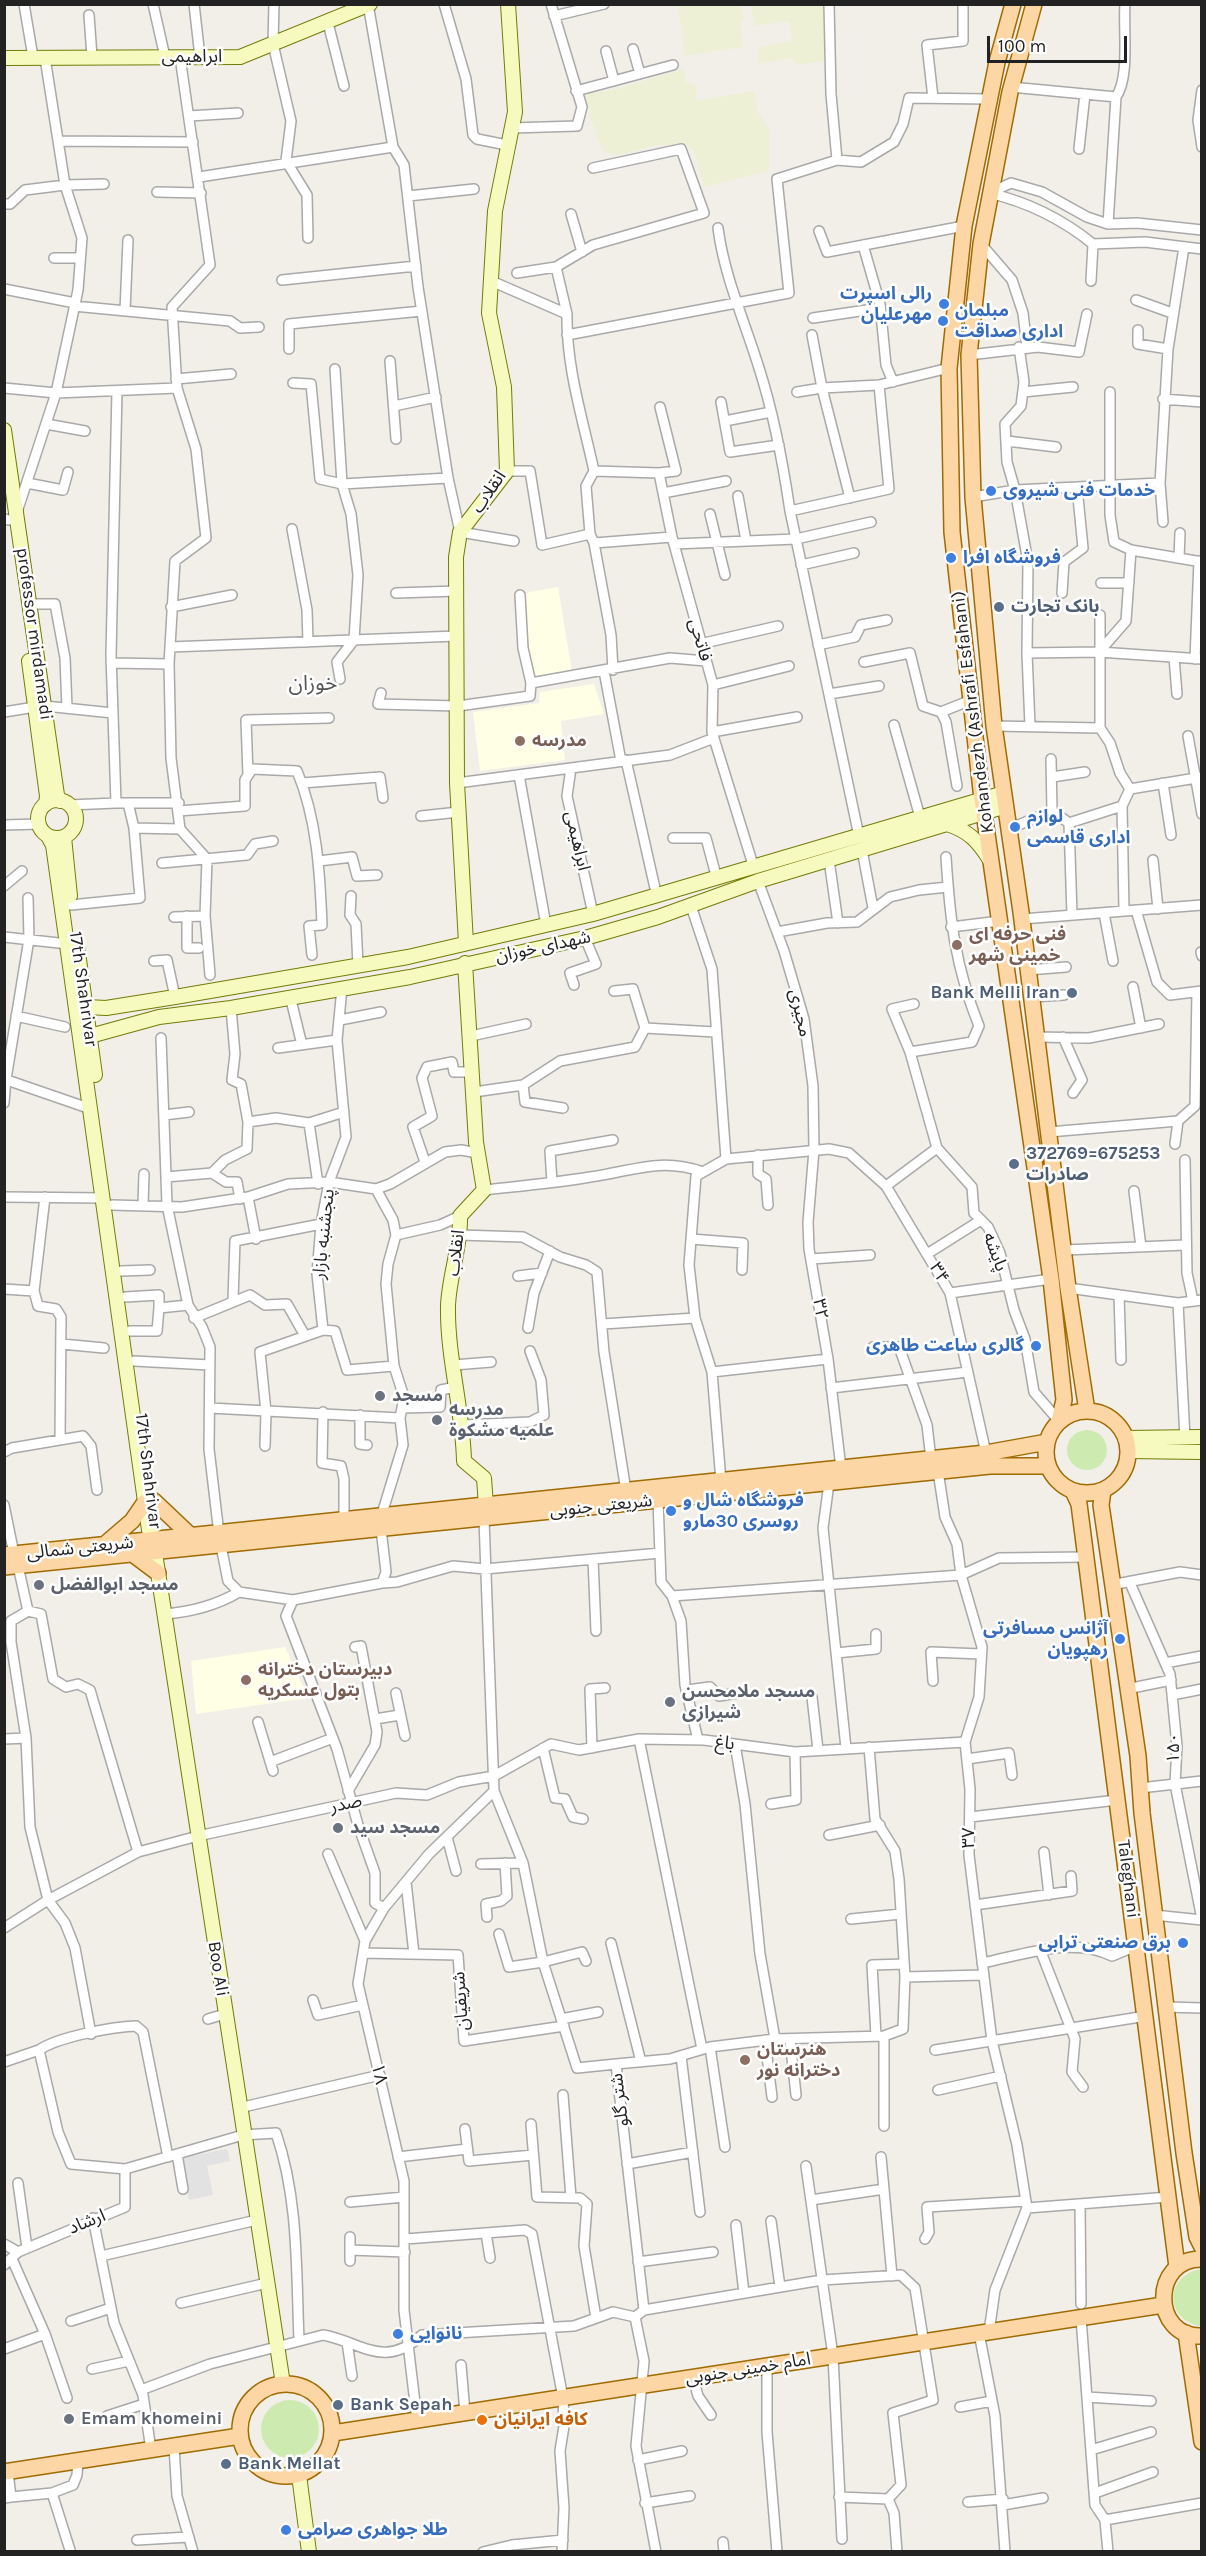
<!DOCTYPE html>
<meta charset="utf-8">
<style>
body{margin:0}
#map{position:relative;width:1206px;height:2556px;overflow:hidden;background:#f2efe9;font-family:Karla,sans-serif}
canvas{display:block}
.frame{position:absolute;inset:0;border:6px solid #222;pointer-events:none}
.scale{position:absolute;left:987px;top:36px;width:140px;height:27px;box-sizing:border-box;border:3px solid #222;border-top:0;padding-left:8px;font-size:18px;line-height:21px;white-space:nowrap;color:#222;-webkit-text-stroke:4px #fff;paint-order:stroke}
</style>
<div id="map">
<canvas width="1206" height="2556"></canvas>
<div class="frame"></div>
<div class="scale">100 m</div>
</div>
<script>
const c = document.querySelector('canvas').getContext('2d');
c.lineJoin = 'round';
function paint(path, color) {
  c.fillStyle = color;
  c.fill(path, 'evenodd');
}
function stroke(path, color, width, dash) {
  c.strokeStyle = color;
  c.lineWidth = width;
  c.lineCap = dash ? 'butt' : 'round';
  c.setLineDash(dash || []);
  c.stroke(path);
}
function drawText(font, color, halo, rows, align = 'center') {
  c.font = font + ' Karla,"Noto Sans Arabic",sans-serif';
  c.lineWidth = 5;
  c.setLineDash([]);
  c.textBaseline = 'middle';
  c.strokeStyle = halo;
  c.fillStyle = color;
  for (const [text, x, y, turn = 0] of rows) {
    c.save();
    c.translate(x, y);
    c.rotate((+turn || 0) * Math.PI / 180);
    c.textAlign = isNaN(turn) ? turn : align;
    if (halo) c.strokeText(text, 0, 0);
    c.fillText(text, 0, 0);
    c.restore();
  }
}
paint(new Path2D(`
 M558 587 572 672 536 676 529 654 524 595 529 592Z
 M594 684 604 714 561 721 565 760 480 771 473 712 539 703 540 692Z
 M285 1647 308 1698 196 1714 191 1661Z`), '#ffffe5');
paint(new Path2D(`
 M678 5H741L744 19 740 22 743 47 684 56Z
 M751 5H824L826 61 797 65 791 58 759 64 758 48 792 40 789 21 754 26Z
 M683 69 686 82 695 84 697 101 754 91 758 112 769 129V171L704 187 694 151 687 145H656L620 155 603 152 589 114 586 94 616 89Z`), '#eef0d5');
paint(new Path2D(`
 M1067 1450a20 20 0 1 1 40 0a20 20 0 1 1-40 0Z
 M1201 2269V2326H1199C1163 2317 1166 2275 1201 2269Z
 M261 2429a29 29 0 1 1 58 0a29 29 0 1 1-58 0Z`), '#cdebb0');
paint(new Path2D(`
 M227 2149 230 2161 207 2166 213 2195 189 2200 181 2158Z`), '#e2e2e2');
const street = new Path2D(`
 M24 4 33 57
 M153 4 165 57
 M194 4 200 57
 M274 4 273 44 291 121 286 161 307 195 308 238
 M368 4 393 147 404 165 418 287 448 478 460 532 514 541
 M444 4 466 79 473 135 477 139 507 145
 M829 4 831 94 837 160
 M89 15 92 57
 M554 16 604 4
 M328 23 344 86
 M633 49 640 74
 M606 51 614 81
 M180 57 210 265 172 307 177 388 196 449 206 538 175 561 169 664 171 758 180 829 207 859 205 916 210 975
 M1011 87 1116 97
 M1202 90 1198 120 1202 147
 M576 91 673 65
 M933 98 927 45 963 41V4
 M189 116 238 113
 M512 128 577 126 582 107 551 4
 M58 141 193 142
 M1079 149 1085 94
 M199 177 393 147
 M157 192 201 193
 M989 193C1028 202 1062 219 1093 244L1145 242 1202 249
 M989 193 1011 183 1042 192 1087 217 1108 224 1137 223 1202 230
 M408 196 474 189
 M4 204H10L25 190 65 185 45 58
 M571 214 582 252
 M1108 224 1116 97C1130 77 1123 30 1125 4
 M718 228C724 276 745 322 759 368 774 415 783 463 790 511
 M819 231 827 252 964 226
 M981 244 1012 280 1023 313 1027 347
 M863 245 880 304 886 365 893 382
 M54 258H80
 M517 273 556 267
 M282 280 416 266
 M489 280 567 314C566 367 583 420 594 471
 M1091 281 1093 244
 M4 289 75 303
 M1136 300 1172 313
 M74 306 230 321 240 328 259 327
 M125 311 128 240
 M567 314 556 267 593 245 704 213 681 149 593 168
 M813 318 880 308
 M1138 330V344L1168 349
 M567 335 789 293 777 179 837 160 861 162 894 142 903 124 909 98 989 99
 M812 335 822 388 850 498
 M1019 347 1024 382 1021 406 1005 424 1007 462 1015 490 1160 483 1168 349 1184 247
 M289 349V324L422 311
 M969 355 1038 347 1079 352 1087 314
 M390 361 396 439
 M335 369 342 484 448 478
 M176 379 231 374
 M293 383 311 384 320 479 342 484 351 514 358 575 354 640 337 662 340 679
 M4 388 56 393 177 388
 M117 391 111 655 116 803H179
 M797 392 822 388 879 385
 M1023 392 1073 387
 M1110 392V515L1114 542 1131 550
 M1163 399 1202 402
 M721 402 730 452 779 445
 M394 406 436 397
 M725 421 771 412
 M46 424 85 431
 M1007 441 1056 447
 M507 471H530L542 545 590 534 594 543 672 537
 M594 471 659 473 672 537 713 685 712 732 754 868
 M659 473 676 471 660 407
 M27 483 63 490 68 472
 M1160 483 1163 522
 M663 493 726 481
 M738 496 746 541
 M973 497 1015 490 1028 562 1027 653
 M17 512 56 393 78 290 82 238 65 185 104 184
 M710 514 725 575
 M4 519 9 520
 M871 522 796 539 790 511 889 489 879 385 949 368
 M292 529 307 610 308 642
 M590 534 586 486 594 471
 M594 543 611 635 613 670
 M674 544 796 539 859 836
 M1179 558 1180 533
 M801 565 854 553
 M1101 583H1129
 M396 593 457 591
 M1062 593 1064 562 1083 548 1077 487
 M520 595 523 648 531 683
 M30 604H55L65 658 67 708
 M171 607 232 595
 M1100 615V728L1110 743 1120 773 1130 789
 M700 644 778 626
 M818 645 855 637 861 625 887 620
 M170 647 457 636
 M1099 652 1126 621 1131 550 1202 562
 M1174 657 1177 694
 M1195 659 1199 561
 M864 662 910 653 923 706 941 712 946 722 957 786
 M111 663 169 664
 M604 671 621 761
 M713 685 789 666
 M381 693 378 704 458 706 530 696 531 683 670 658 706 661
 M829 694 879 686
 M45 706 113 713
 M4 712 35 707
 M941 712 971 700
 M894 725 920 817
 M994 726 1100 728
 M1030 726 1027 653 1099 652 1202 659
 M712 732 797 717
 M1188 736 1202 814
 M1051 759 1052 811 1069 823
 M626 760 657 897
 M571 768 567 796 593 914
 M248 775 246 720 329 718
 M519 775 546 925
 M1052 777 1085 772
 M302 783 380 777 383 798
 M457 783 670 755 714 738
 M1163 783 1171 835
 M69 805 116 803
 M1122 806 1124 911
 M178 811 245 806V780L252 769 297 771C317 819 320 873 322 925L309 926 312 955
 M421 816 459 812
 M4 825 39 824
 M1016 826 1052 811
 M134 828 180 829
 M673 838H706L717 879
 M862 850 873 908
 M829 860 838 923
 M1153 860 1158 909
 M319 861 352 857 357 876 377 875
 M162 863 247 855 255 844 273 841
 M758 881 784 951 804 1019 813 1086 814 1150 808 1222 809 1249 828 1359 841 1468
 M4 886 22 871
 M351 896 350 915 356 924 358 965
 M71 905 140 898 134 828 128 803
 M691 906 712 969 726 1159 696 1176 689 1265 695 1318 712 1372 721 1481
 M1136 910 1157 982 1170 995 1202 991
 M1104 913 1113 961
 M1072 915 1069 823 1122 806 1130 789 1202 777
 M187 916V948H199
 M174 917 205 916
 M1022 919 1202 905
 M951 927 1000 921
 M777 932 827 923 857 922 890 897 919 890 948 887
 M4 937 68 944
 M1201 952 1202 956
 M154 961 167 960 175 997
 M1028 970 1066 967
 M574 985 570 973 596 964 585 938
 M1133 987 1141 1028
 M342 988 337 1040 346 1137 329 1182 321 1224 317 1274 323 1330 335 1331 347 1370 394 1366 404 1397 400 1418
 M614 991 633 989 645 1028
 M290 996 302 1045
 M1032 997 1064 995
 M914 1004 892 1009 910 1052 937 1148 972 1187 974 1213 988 1227 1000 1253 1014 1310 1025 1339 1034 1392 1059 1421
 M16 1016 65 1027
 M340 1020 381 1012
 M471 1036 526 1024
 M1037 1037 1089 1038 1159 1024
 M1063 1037 1082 1080 1073 1093
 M161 1038 167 1205 188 1305 202 1327 210 1347 209 1449 219 1534
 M278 1048 337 1040
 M910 1052 972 1042 979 1026C955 966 950 920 946 857
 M4 1079 91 1109
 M523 1085 525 1102 563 1108
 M474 1092 523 1085 560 1061 635 1047 645 1028 715 1032
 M4 1103 6 1079 29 939 28 898
 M164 1115 189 1112
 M248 1122 276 1118 309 1123 344 1112
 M309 1123 318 1184
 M1049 1132 1178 1121 1195 1106 1197 992
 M1175 1144 1178 1121
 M758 1155V1174L766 1179 768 1205
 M726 1159 829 1149 849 1153 886 1186 950 1293 986 1453
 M1185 1160 1187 1273 1193 1301
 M425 1162 413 1127 432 1116 422 1078 427 1067 452 1062 454 1072H473
 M212 1173 226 1182H237L240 1199
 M166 1177 212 1173 225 1160 247 1149 248 1122 241 1084 232 1080 235 1054 231 1008
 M552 1182 550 1151 613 1140
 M886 1186 937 1148
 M376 1189 393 1220 396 1235 388 1264 386 1284 394 1366
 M484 1190C520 1186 555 1183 590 1177 633 1171 660 1157 703 1172
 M1134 1191 1141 1247
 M4 1197 103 1198
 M45 1197 34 1291 38 1306 56 1309 61 1317 60 1440
 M248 1197 256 1239
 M112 1205 182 1207 248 1197 288 1184 329 1182 376 1189 390 1184 445 1152 461 1150 478 1153
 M143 1205 144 1174
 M396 1235 440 1225 460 1216
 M460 1235 523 1237 560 1257 586 1265 597 1272 604 1352 626 1491
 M691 1239 743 1243 742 1270
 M1064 1250 1186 1245
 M927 1254 981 1220
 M811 1259 870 1255
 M121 1271 150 1270
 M518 1276 542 1273
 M1068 1288 1178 1303 1202 1300
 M4 1289 34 1291
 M950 1293 1051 1279
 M1119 1295 1121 1360
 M125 1297 159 1295V1308
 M233 1300 235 1241 321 1224
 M1178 1303 1185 1438
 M194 1318 250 1295 265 1305 287 1304 304 1334
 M603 1324 695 1318
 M528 1328 534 1293 550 1251
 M130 1331H157L159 1308 188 1305
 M62 1344 104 1348
 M873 1347H899L927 1425 931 1459
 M134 1361 210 1365
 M454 1365 491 1362
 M712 1372 828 1359
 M831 1388 968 1372
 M210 1408 400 1418 403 1445 381 1517
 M402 1408 440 1407 441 1390 456 1387
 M323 1412 322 1463 341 1466 344 1479V1521
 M360 1415V1444L367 1445
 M463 1425 530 1422 544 1415 541 1380 530 1351
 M265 1446 266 1412 260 1352 323 1330
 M4 1452 12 1448 83 1436 91 1446 97 1490
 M938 1471 945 1517 957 1544 961 1575 982 1647 979 1697 965 1742 970 1789 969 1855 992 2041 1017 2145 1027 2208
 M829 1483 823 1528 846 1748
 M658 1500 661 1582 672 1596 681 1621 685 1685 698 1740
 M4 1505 14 1554
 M381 1529 386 1572 382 1583 293 1600 286 1616 337 1749 358 1825 375 1873V1903L384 1908
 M221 1546 228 1581 239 1592 293 1600
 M593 1559 596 1631
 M18 1566 28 1611 11 1621V1642L26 1738 30 1827 48 1900 65 1923 75 1948 91 2034
 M382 1583 397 1582 453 1566 485 1569 660 1553
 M1130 1583 1170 1674 1177 1746 1175 1784 1202 1919
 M1111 1585 1180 1572 1202 1575
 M672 1596 961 1575 999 1558 1086 1557
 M28 1611 41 1614 53 1679 66 1687 78 1684 90 1690 138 1852
 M164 1614C192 1612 215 1606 239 1592
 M836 1653 876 1649V1634
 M1165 1663 1202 1656
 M933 1681 931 1652 981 1654
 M1127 1689 1171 1680
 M687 1690 710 1687 719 1696 737 1693
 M396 1693 405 1736
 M1172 1695 1202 1689
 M812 1697 818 1750
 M375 1719 400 1715
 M258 1722 273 1771
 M4 1739 26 1738
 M639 1739 702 2049
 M735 1744 745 1804 760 1954 775 2039
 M869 1747 875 1819 895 1851 899 1879 905 1977
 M543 1748 555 1798 565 1799 573 1817 583 1819
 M592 1748 590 1689 605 1688
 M967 1759 1009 1753 1012 1775
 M270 1762 333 1738
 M1140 1788 1202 1781
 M348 1791 375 1745 377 1732 361 1646 355 1647
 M494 1791 523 1863 543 1962 577 2068 616 2064 644 2310 635 2317 644 2361 636 2446 656 2552
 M771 1804 796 1800 795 1752
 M970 1817 1117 1800
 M829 1835 880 1825
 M447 1837 456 1871
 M1044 1852 1049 1895
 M328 1854 365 1941
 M481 1864 523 1863
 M406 1882 414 1954
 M975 1905 1072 1891 1071 1876
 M1154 1915 1202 1920
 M487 1917 486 1904 501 1901 507 1896 505 1863
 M851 1919 901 1914
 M4 1928 48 1900 138 1852 198 1836 396 1793 427 1795 459 1782 494 1776 551 1744 579 1750 639 1739 704 1740 795 1752 965 1742
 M499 1934 509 1967 543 1962 582 1952 586 1961
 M611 1943 641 2062
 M1041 1952 1075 2039 1072 2072 1083 2087
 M363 1953 458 1955 464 2041 564 2026
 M982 1963C1023 1955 1073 1936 1112 1956L1136 1946
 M313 2000 318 2015 363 2005
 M1166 2007 1202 2008
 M208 2019 225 2014
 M561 2019 598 2012
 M876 2036 872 1965 904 1964
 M790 2039 796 2095
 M765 2040 772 2097
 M710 2047 725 2147
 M39 2050C58 2037 111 2027 136 2026L143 2032 168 2157
 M935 2050 1146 2016
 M681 2056 700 2212
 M4 2062 39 2050 58 2132 71 2164 125 2169
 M616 2064 670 2059 710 2047 775 2039 884 2036 903 2029 905 1977 983 1975
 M938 2090 1001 2076
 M563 2095 571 2198
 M239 2108 380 2075
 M531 2124 537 2197 580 2198 587 2204 584 2246 596 2318
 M884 2126V2036
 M465 2129 469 2161 533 2155
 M177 2154 183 2189
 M398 2157 467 2149
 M881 2157 892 2276
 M627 2164 693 2152
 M806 2166 833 2356 842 2539
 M18 2183 27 2248
 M811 2200 884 2189
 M350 2202 404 2197
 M1080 2204 1081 2304
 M93 2218 114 2323 143 2395 151 2450
 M771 2221 780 2287
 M736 2225 744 2293
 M486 2233 490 2258
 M405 2239 525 2230 532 2234 563 2398 564 2426 560 2451 564 2508 562 2552
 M925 2239 929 2232 927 2207 1026 2201
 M4 2244 18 2252
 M350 2250 405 2252
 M101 2256 257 2220
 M350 2261V2237
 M638 2262 713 2252
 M4 2265 18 2252 125 2207V2169L243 2135 276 2133C299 2200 296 2271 299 2340
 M181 2303 267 2283
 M644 2310 822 2280 901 2275 915 2288 933 2400 893 2413 901 2485 888 2499
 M1081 2318 1095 2505 1105 2520 1108 2552
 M71 2321 111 2308
 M989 2332 995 2290 1027 2208 1169 2197
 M979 2333 995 2416 1005 2552
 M45 2334 67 2398
 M347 2342 352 2376
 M4 2349 45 2334 12 2259
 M461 2365 465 2413
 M767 2366V2432L777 2552
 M92 2369 129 2361
 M693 2378 698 2396 711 2415
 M141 2390 210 2364 323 2335C362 2342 384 2370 422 2335L574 2326 613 2312 635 2317
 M1087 2397 1151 2401
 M960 2407 992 2401
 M107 2416 144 2404
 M417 2420 404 2310V2181L358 1984 365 1941 384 1908 429 1854 494 1791 484 1519
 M174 2446 177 2496 193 2552
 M1091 2450 1151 2432
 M638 2460 682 2451
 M52 2493 70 2550
 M1095 2493 1153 2472
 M11 2497 52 2493 73 2485 77 2475 78 2459
 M839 2497 888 2499 894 2513 897 2552
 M4 2498 11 2497 8 2472
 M968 2502 1003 2499
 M645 2503 690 2496
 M1003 2505 1043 2498
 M1105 2520 1202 2503
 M137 2540 189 2537
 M723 2542 724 2552
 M483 2552 512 2545 563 2540`);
const secondary = new Path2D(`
 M4 58 240 57 370 4
 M4 430 57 795 60 801
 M29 661 47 796 46 804
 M38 819a19 19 0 1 1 38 0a19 19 0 1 1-38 0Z
 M949 822 947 824C969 831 978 841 990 860
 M48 836 53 845 149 1530 156 1540
 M64 837 70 896
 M466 943 457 783 456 557 460 532 507 471 504 387 489 313 495 211 515 112 508 4
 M77 945 95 1075
 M465 963 476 1142 484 1190 460 1216C461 1247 449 1276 448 1306 447 1357 463 1410 464 1461L484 1478 486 1506
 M87 1007 106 1008 175 997 408 957 593 914 1004 793
 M90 1036 159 1017 231 1008 410 977 585 938 658 917 758 881 1006 806
 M1125 1438 1202 1437
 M1128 1451 1202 1452
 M155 1553 283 2384
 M299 2475 309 2552`);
const primary = new Path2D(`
 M1013 4 997 62 964 226 949 368 952 532 982 799 1051 1279 1064 1400 1059 1421
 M1034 4 1010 92 981 244 969 355 973 497 994 726 1021 912 1068 1288 1087 1411
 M1046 1452a41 41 0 1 1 82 0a41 41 0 1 1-82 0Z
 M1103 1490 1101 1505 1138 1756 1142 1813 1184 2153 1197 2237 1202 2247
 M1073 1491 1079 1504 1177 2267
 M154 1501 192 1537
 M104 1545 132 1521 145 1502
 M4 1555 986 1453 1047 1442
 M134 1555 158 1573
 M4 1567 990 1466H1048
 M1202 2259C1151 2258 1151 2338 1202 2336
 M1186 2333 1202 2442
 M240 2430a46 46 0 1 1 92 0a46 46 0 1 1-92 0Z
 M333 2433 1163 2305
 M4 2472 240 2436`);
stroke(street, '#a9a9a9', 12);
stroke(secondary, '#707d05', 16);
stroke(primary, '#a06b00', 18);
stroke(street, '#fff', 9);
stroke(secondary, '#f7fabf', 14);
stroke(primary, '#fcd6a4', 15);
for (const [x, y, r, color] of [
 [944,304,6,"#3f7fe0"],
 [943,321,6,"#3f7fe0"],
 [991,491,6,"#3f7fe0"],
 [951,558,6,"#3f7fe0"],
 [999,607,6,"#5c6f8a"],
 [520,741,6,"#8d6e63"],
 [1015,827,6,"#3f7fe0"],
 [957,945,6,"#8d6e63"],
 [1072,993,6,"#5c6f8a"],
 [1014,1164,6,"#5c6f8a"],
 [1036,1346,6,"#3f7fe0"],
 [380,1396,6,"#6b7280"],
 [437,1420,6,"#6b7280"],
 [671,1511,6,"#3f7fe0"],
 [39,1585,6,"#6b7280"],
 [1120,1639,6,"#3f7fe0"],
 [246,1680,6,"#8d6e63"],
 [670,1702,6,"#6b7280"],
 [338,1828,6,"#6b7280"],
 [1183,1943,6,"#3f7fe0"],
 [745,2060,6,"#8d6e63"],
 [398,2334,6,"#3f7fe0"],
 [338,2405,6,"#5c6f8a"],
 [69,2419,6,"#6b7280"],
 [482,2420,6,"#e8710a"],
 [226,2464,6,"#5c6f8a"],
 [286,2530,6,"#3f7fe0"]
]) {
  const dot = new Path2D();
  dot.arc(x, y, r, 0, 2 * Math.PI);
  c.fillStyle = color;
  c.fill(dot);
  stroke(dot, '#fff', 2);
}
drawText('18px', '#222', '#fff', [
 ["ابراهیمی",192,57],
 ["انقلاب",489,492,-56],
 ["professor mirdamadi",34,634,82],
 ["فاتحی",700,640,74],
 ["Kohandezh (Ashrafi Esfahani)",973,712,-97],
 ["ابراهیمی",577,841,77],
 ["شهدای خوزان",543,947,-12],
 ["17th Shahrivar",83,989,82],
 ["مجیری",800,1013,77],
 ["پنجشنبه بازار",324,1234,-84],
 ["پایشه",995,1252,70],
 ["انقلاب",456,1253,-83],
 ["۳۴",939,1273,59],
 ["۳۲",820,1309,80],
 ["17th Shahrivar",148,1471,83],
 ["شریعتی جنوبی",601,1506,-6],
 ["شریعتی شمالی",80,1548,-6],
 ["باغ",725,1743,8],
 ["۱۵۰",1174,1748,-89],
 ["صدر",346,1804,-12],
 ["۳۷",969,1838,-89],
 ["Taleghani",1128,1879,83],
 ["Boo Ali",218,1969,81],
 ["شریفیان",461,2001,-94],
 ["۱۸",379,2074,77],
 ["شتر گلو",620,2100,-97],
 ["ارشاد",87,2222,-22],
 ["امام خمینی جنوبی",748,2369,-9]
]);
drawText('bold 18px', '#366cbe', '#fff', [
 ["رالی اسپرت",932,294,"right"],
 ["مهرعلیان",932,315,"right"],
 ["مبلمان",955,311],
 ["اداری صداقت",955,332],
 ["خدمات فنی شیروی",1003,491],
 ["فروشگاه افرا",963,558],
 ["لوازم",1027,817],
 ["اداری قاسمی",1027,838],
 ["گالری ساعت طاهری",1024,1346,"right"],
 ["فروشگاه شال و",683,1501],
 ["روسری 30مارو",683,1522],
 ["آژانس مسافرتی",1108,1629,"right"],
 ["رهپویان",1108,1650,"right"],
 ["برق صنعتی ترابی",1171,1943,"right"],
 ["نانوایی",410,2334],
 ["طلا جواهری صرامی",298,2530]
], 'left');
drawText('bold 18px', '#4e5e75', '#fff', [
 ["بانک تجارت",1011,607],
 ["Bank Melli Iran",1060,993,"right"],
 ["372769=675253",1026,1154],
 ["صادرات",1026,1175],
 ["Bank Sepah",350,2405],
 ["Bank Mellat",238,2464]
], 'left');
drawText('bold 18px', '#785e54', '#fff', [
 ["مدرسه",532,741],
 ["فنی حرفه ای",969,935],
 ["خمینی شهر",969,956],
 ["دبیرستان دخترانه",258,1670],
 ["بتول عسکریه",258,1691],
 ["هنرستان",757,2050],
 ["دخترانه نور",757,2071]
], 'left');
drawText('bold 18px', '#5b616d', '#fff', [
 ["مسجد",392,1396],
 ["مدرسه",449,1410],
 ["علمیه مشکوة",449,1431],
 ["مسجد ابوالفضل",51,1585],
 ["مسجد ملامحسن",682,1692],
 ["شیرازی",682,1713],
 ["مسجد سید",350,1828],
 ["Emam khomeini",81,2419]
], 'left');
drawText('bold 18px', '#c56008', '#fff', [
 ["کافه ایرانیان",494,2420]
], 'left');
drawText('21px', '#555', '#fff', [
 ["خوزان",313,684]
]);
</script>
